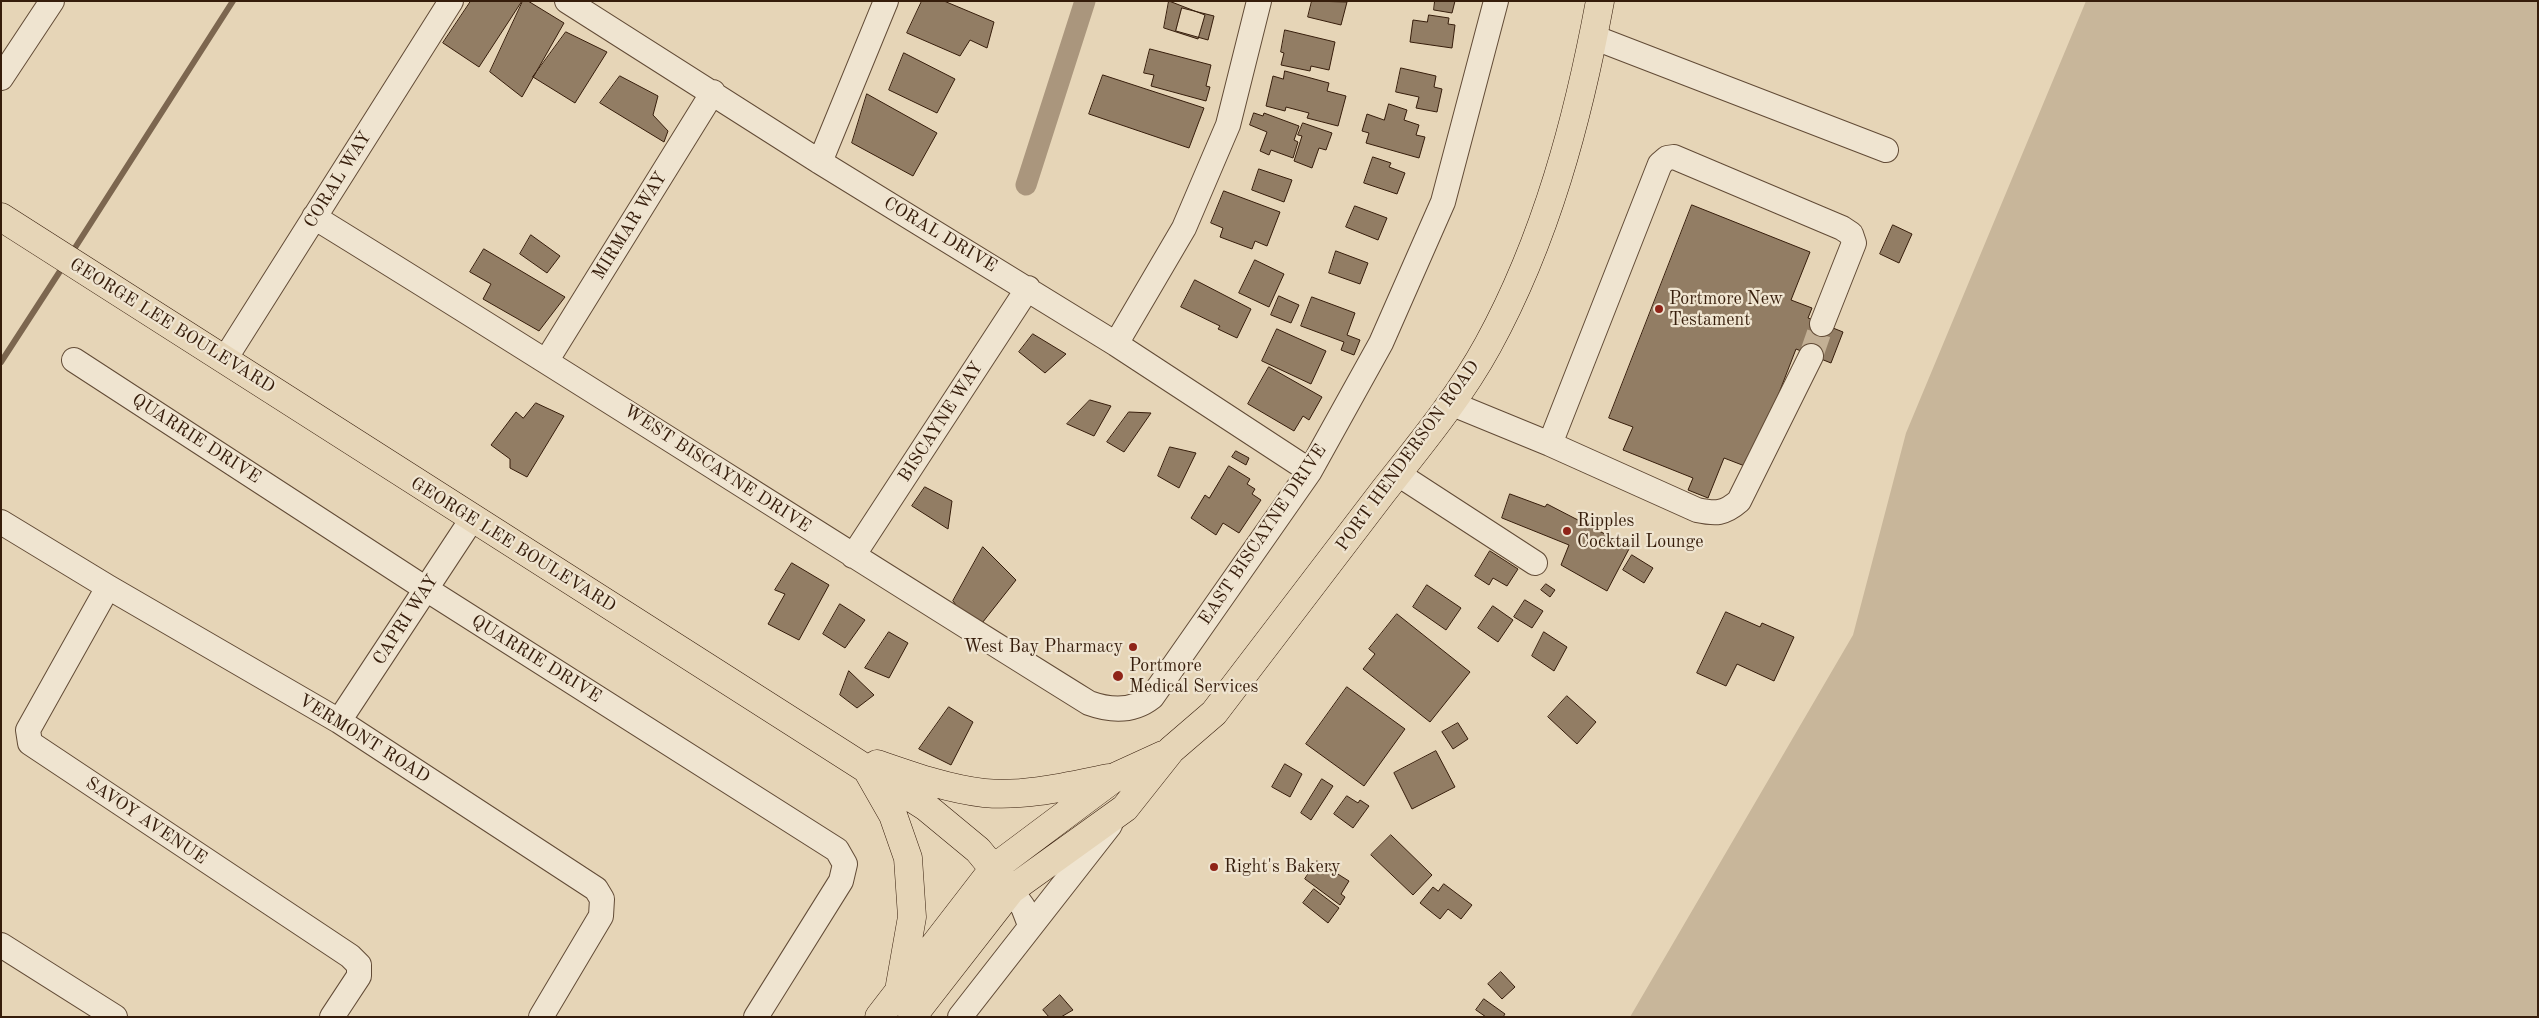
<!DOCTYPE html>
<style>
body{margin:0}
#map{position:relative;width:2539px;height:1018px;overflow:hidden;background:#e6d5b7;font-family:"Old Standard TT",serif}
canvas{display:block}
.frame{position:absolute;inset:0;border:2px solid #361d0b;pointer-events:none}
</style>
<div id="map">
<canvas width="2539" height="1018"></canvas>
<div class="frame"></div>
</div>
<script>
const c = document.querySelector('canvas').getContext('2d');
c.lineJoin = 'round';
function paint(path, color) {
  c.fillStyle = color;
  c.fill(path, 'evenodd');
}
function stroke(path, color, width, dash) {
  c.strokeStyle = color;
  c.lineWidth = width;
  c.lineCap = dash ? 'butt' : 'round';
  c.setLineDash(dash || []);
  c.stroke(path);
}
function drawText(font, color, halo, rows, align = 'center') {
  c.font = font + ' "Old Standard TT",serif';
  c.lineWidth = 4.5;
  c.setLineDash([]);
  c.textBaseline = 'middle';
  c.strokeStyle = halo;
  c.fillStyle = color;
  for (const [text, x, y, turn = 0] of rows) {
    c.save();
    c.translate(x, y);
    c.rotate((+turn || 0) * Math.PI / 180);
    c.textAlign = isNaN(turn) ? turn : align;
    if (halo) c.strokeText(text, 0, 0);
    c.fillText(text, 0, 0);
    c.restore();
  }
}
paint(new Path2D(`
 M2086 1H2538V1017H1630L1853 635 1906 433Z`), '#c8b69a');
stroke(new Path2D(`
 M71 254 233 1
 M1 362 64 265`), '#7c664f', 6);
stroke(new Path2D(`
 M1026 185 1085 1`), '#aa967d', 21);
const building = new Path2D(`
 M471 1H522L479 67 443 43Z
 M523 1H528L564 23 522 97 490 72Z
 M922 1H944L994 22 987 48 970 40 960 56 907 33Z
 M1169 1 1205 15 1198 39 1164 28Z
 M1312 1 1347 2 1341 25 1308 17Z
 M1435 1H1455L1452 13 1434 10Z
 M1182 8 1214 16 1208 40 1176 31Z
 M1429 15 1449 18 1448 24 1455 25 1452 48 1410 42 1413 20 1427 22Z
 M1285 30 1335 42 1329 70 1311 66 1310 71 1281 65 1284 53 1281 52Z
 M566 32 607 52 575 103 533 77Z
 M1150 49 1211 65 1206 86 1210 87 1206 101 1151 86 1154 75 1144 73Z
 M904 53 955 79 937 113 889 90Z
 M1401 68 1436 76 1434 87 1442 89 1437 112 1416 108 1419 97 1396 92Z
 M1285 71 1329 83 1327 91 1346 96 1338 126 1307 118 1309 113 1286 107 1285 111 1266 106 1273 76 1283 79Z
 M1103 75 1204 108 1189 148 1089 114Z
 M620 76 658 96 653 115 668 131 664 142 600 103Z
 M867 94 937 133 913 176 852 143Z
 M1389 104 1407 110 1404 120 1419 125 1416 135 1425 137 1419 158 1366 143 1369 133 1362 131 1367 114 1384 120Z
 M1254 113 1263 116 1264 113 1299 126 1294 140 1298 142 1293 158 1271 150 1269 155 1260 151 1267 132 1250 125Z
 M1303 123 1332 133 1326 150 1319 148 1312 168 1294 161 1302 136 1298 135Z
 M1373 157 1391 163 1389 167 1405 173 1397 194 1364 183Z
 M1259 169 1292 180 1284 202 1252 190Z
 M1224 191 1280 212 1267 246 1255 241 1252 249 1220 237 1223 228 1211 223Z
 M1692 205 1810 252 1791 300 1812 308 1808 318 1843 332 1831 363 1796 349 1750 468 1724 458 1708 498 1688 490 1693 478 1623 450 1633 427 1609 418Z
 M1355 206 1387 218 1378 240 1346 227Z
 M1893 225 1912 234 1899 263 1880 254Z
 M531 235 560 256 547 273 520 254Z
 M484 249 565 297 539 331 483 299 491 284 470 272Z
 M1336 251 1368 263 1360 284 1329 273Z
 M1255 260 1284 274 1269 307 1239 293Z
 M1195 280 1251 309 1237 338 1218 329 1220 326 1181 307Z
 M1279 296 1299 305 1291 323 1271 315Z
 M1312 297 1355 313 1347 335 1360 340 1354 355 1341 350 1344 342 1301 326Z
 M1277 329 1326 351 1311 384 1262 361Z
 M1033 334 1066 354 1045 373 1019 352Z
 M1269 367 1322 397 1309 420 1303 416 1294 431 1248 404Z
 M1090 400 1111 406 1094 436 1067 424Z
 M536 403 564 416 527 477 510 468V459L491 445 516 412 523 418Z
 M1129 412 1151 413 1124 452 1107 442Z
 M1170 447 1196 453 1179 488 1158 476Z
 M1236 451 1249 458 1246 465 1232 457Z
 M1229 466 1250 479 1247 484 1255 489 1252 494 1261 500 1239 533 1223 523 1216 535 1191 518 1205 495 1209 498Z
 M925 487 952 501 948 529 912 506Z
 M1510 494 1545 507 1547 504 1630 547 1607 591 1561 565 1569 545 1502 518Z
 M983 547 1016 580 975 632 953 601Z
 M1490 551 1518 569 1507 586 1493 578 1489 585 1475 576Z
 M1632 555 1653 568 1644 583 1623 570Z
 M792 563 829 585 799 640 768 624 785 594 775 590Z
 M1546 584 1555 590 1550 597 1541 590Z
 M1427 585 1461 608 1446 630 1413 607Z
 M1525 600 1543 611 1532 628 1514 617Z
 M840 604 865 620 845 648 823 634Z
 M1493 606 1513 620 1498 642 1478 628Z
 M1726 612 1760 627 1762 623 1794 637 1774 681 1737 664 1726 686 1697 673Z
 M1397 614 1470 672 1430 722 1363 669 1375 654 1369 649Z
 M889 632 908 643 889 678 865 668Z
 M1544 632 1567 647 1554 671 1532 656Z
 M849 671 874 695 857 708 840 695Z
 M1347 687 1405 729 1364 786 1306 744Z
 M1567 696 1596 722 1577 744 1548 717Z
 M949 707 973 722 951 765 919 749Z
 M1458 723 1468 739 1453 749 1442 732Z
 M1436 751 1455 787 1412 809 1394 773Z
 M1285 764 1302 774 1290 797 1272 787Z
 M1322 779 1333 786 1311 820 1301 813Z
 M1347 796 1358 803 1360 800 1369 806 1353 828 1334 814Z
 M1391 835 1432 875 1413 895 1371 855Z
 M1317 861 1349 881 1341 894 1345 897 1340 905 1305 879Z
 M1444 884 1472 905 1461 919 1448 909 1440 919 1420 903 1433 887 1438 891Z
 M1314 889 1339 908 1328 923 1303 903Z
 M1501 972 1515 987 1502 999 1488 984Z
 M1060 995 1073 1010 1061 1017H1049L1043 1010Z
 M1484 999 1505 1014 1503 1017H1486L1476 1010Z`);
paint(building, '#927d64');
stroke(building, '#361d0b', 1);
stroke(new Path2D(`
 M1811 356 1822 324`), '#c3b095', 24, [24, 12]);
const minor = new Path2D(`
 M567 1 820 162 1116 344 1310 471
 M1593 37 1886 150
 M1 78 52 1
 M820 162 886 1
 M314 217C574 377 830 542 1089 703 1111 711 1133 712 1152 697L1310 471 1381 343 1443 202 1496 1
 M1116 344 1184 228 1228 125 1259 1
 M225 359 451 1
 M74 360 426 589 837 850 845 864 841 881 756 1017
 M547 360 713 92
 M1450 403 1550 444 1697 510C1716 514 1724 514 1739 501L1811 356
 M1550 444 1660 164 1667 158 1674 157 1842 228 1851 234 1854 243 1822 324
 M1398 474 1535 563
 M1 522 108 587 339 721 596 889 602 899 601 916 541 1017
 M853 556 1028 288
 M108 587 28 730 30 743 350 956 359 965V976L332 1017
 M339 721 472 519
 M1011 890 1023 907 1030 925
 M1 945 115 1017
 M960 1017 1110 825`);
const major = new Path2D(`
 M1 217 926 807 978 850 1011 890
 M877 764C912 776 948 789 984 793 1025 797 1069 786 1109 778
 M869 773 893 815 908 858 912 917 900 985
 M879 1017 994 868 1117 776 1163 755
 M912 1017 1011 890 1125 808 1171 750 1214 713C1270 640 1326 567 1382 493 1419 446 1459 398 1488 345 1546 239 1578 120 1600 1`);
stroke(minor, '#624b36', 26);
stroke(major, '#361d0b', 29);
stroke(minor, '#efe4d0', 24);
stroke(major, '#e6d5b7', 28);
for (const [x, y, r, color] of [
 [1659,309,5,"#8f2418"],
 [1567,531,5,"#8f2418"],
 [1133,647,5,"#8f2418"],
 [1118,676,6,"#8f2418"],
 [1214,867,5,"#8f2418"]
]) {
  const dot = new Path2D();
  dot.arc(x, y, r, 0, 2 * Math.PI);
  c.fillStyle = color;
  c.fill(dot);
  stroke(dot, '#efe4d0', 2);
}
drawText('18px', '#361d0b', '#efe4d0', [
 ["CORAL WAY",338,180,-58],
 ["MIRMAR WAY",630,226,-58],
 ["CORAL DRIVE",940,235,31],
 ["GEORGE LEE BOULEVARD",172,326,32],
 ["BISCAYNE WAY",941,422,-57],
 ["QUARRIE DRIVE",196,439,33],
 ["PORT HENDERSON ROAD",1408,456,-54],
 ["WEST BISCAYNE DRIVE",717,469,33],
 ["EAST BISCAYNE DRIVE",1263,535,-56],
 ["GEORGE LEE BOULEVARD",513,545,32],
 ["CAPRI WAY",406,620,-57],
 ["QUARRIE DRIVE",536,659,32],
 ["VERMONT ROAD",364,739,32],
 ["SAVOY AVENUE",146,821,34]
]);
drawText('18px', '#361d0b', '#efe4d0', [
 ["Portmore New",1669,299],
 ["Testament",1669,320],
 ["Ripples",1577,521],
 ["Cocktail Lounge",1577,542],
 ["West Bay Pharmacy",1123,647,"right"],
 ["Portmore",1129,666],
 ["Medical Services",1129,687],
 ["Right's Bakery",1224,867]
], 'left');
</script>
